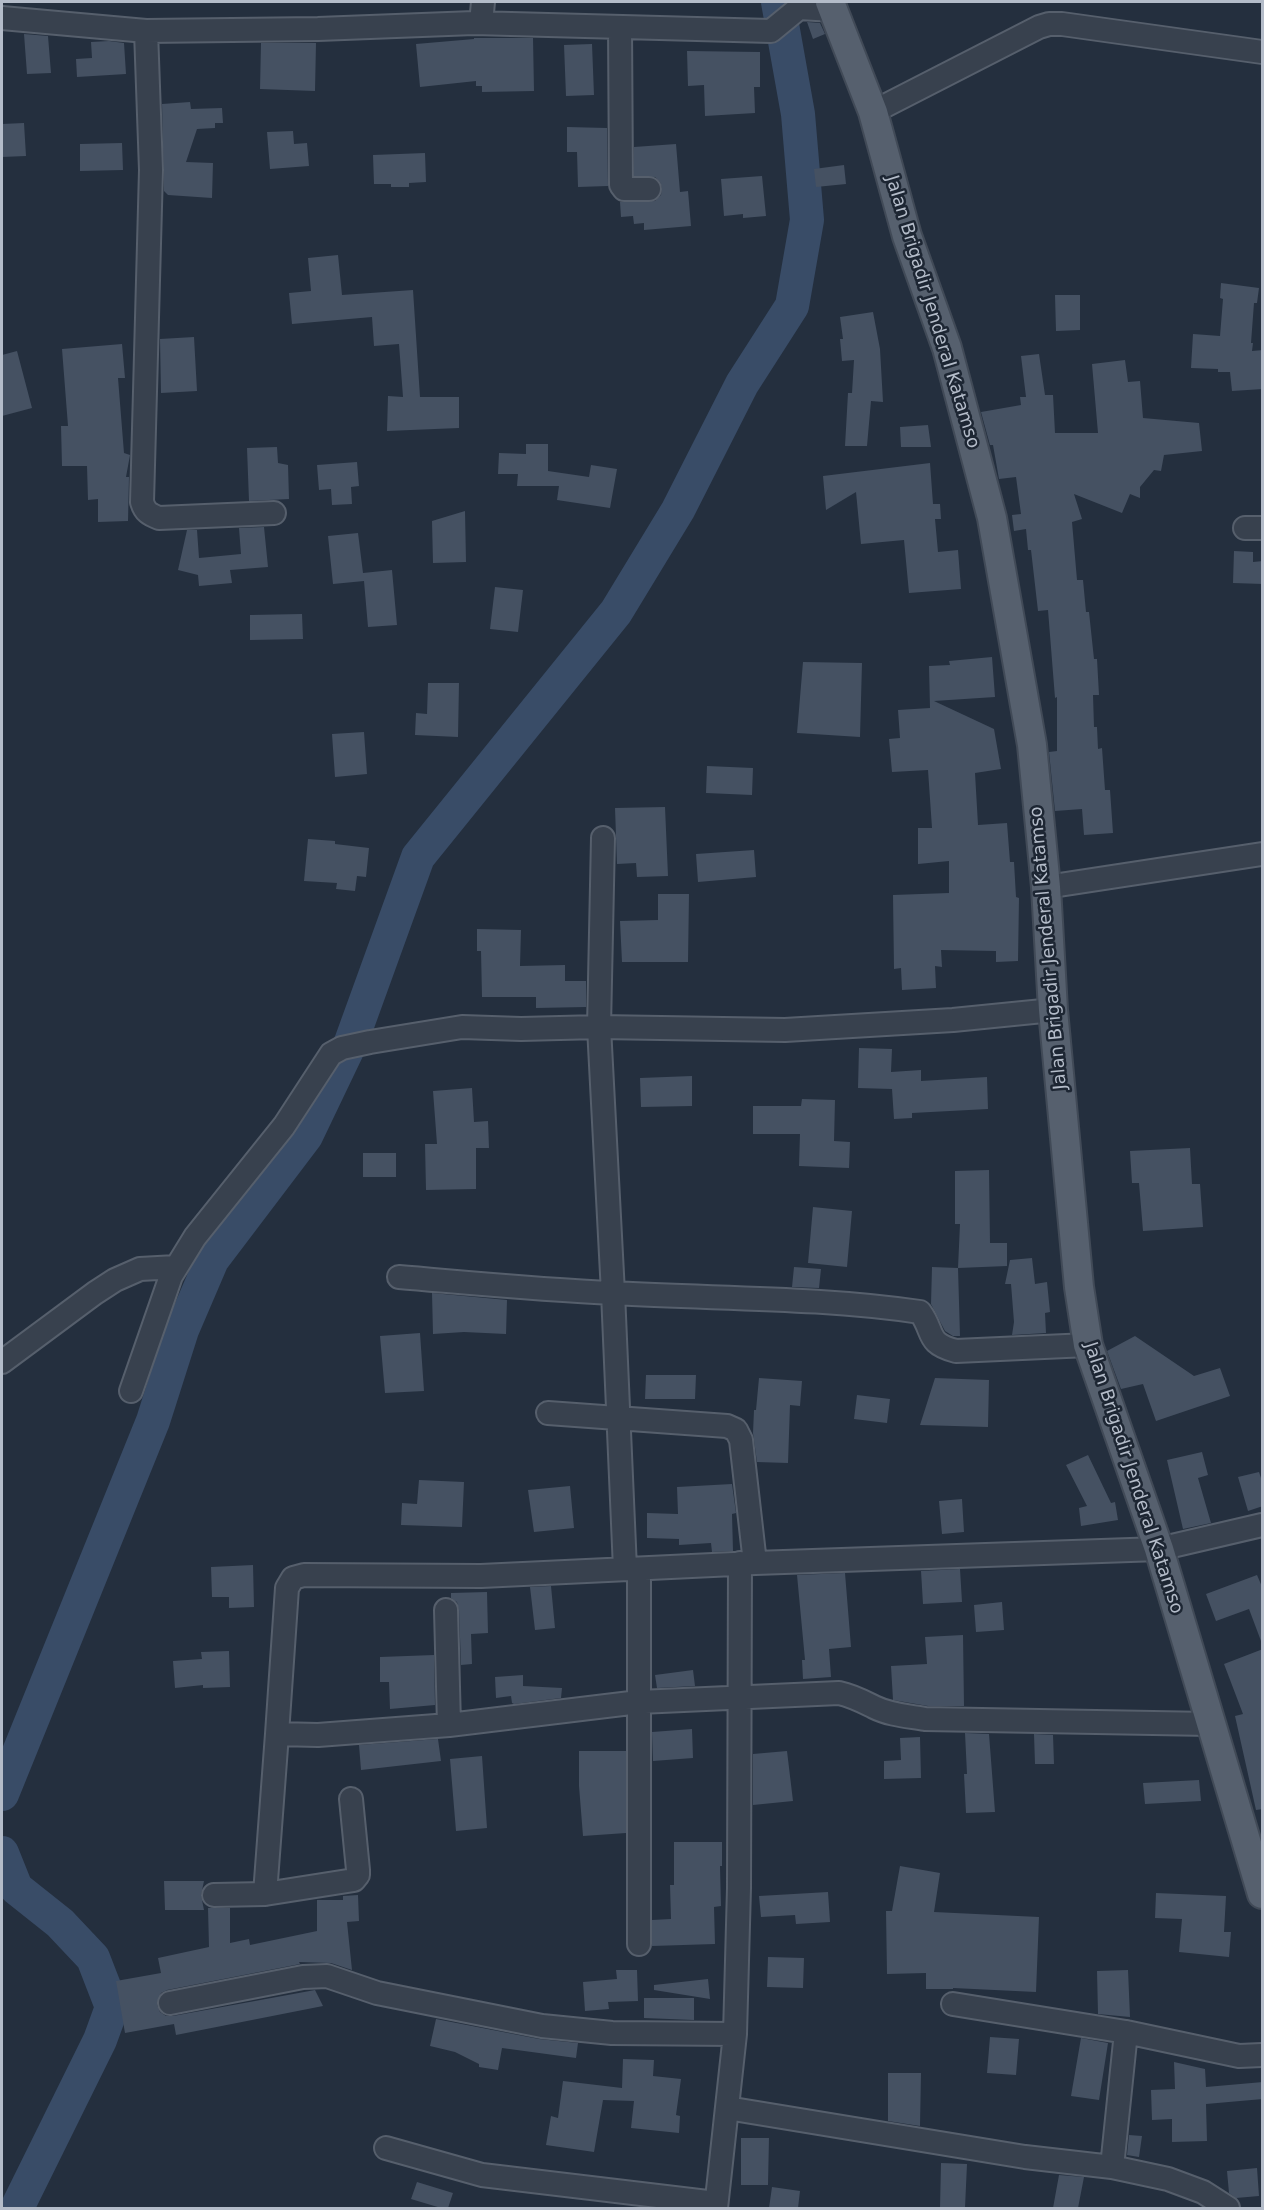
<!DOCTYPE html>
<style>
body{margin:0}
#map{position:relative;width:1264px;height:2210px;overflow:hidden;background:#242f3e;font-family:"DejaVu Sans",sans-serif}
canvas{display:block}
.frame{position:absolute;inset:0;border:3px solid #b4bcc9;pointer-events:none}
</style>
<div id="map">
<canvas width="1264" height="2210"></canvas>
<div class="frame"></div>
</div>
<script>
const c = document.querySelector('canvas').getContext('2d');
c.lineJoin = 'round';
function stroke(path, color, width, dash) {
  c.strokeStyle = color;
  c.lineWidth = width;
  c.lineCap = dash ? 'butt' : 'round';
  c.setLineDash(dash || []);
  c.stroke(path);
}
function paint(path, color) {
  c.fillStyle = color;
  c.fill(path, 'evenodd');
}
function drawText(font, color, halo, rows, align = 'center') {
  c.font = font + ' "DejaVu Sans",sans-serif';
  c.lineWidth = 5;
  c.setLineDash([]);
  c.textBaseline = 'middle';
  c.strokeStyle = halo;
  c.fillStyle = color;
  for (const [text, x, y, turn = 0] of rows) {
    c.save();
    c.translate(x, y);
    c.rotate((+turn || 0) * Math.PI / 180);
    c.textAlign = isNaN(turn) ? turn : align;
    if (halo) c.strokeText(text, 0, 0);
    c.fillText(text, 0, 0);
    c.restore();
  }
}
stroke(new Path2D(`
 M2 1794 153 1421 182 1330 212 1260 306 1136 351 1042 418 857 616 612 678 510 742 384 792 306 807 220 798 114 778 2
 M2 1853 16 1888 60 1923 93 1958 112 2007 100 2040 17 2208`), '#394c67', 34);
paint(new Path2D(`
 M807 22 820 23 825 34 813 39Z
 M24 34 48 36 51 73 27 74Z
 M474 38H533L534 91 482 92V86H476V81L420 87 416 44 474 39Z
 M109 41 124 43 126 74 77 77 76 59 92 58 91 42Z
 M261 43H316L315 91 260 89Z
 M592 44 594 95 566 96 564 45Z
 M687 51 760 52V87H754L755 113 705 116 704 85 688 86Z
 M190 102 191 109 222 108 223 123H215V128L197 129 186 162 213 163 212 198 168 195 164 191 162 104Z
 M24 123 26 156 2 157V124Z
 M567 127 607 128 608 186 578 187 577 152H567Z
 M293 131 294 144 307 143 309 166 270 169 267 132Z
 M122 143 123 170 80 171V144Z
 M676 144 680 192 688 191 691 226 644 230V223L634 224 633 216 621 217 620 202 655 201 661 195 662 188 660 182 655 177 634 176V147Z
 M425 153 426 182 409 183V187H391V184H374L373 155Z
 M844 165 846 184 816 187 814 169Z
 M762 176 766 216 743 218V214L724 216 721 179Z
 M338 255 342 295 413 290 420 397H459V428L387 431 388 396 403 397 399 344 374 346 372 317 292 324 289 293 311 291 308 258Z
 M1221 283 1259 288 1257 303H1254L1251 343H1253L1252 351 1263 350V389L1232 391 1230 372H1218V369L1191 368 1193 334 1220 336 1223 299 1220 298Z
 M1055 295H1080V330L1056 331Z
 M873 312 880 349 883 402 871 401 867 446H845L848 393H852L854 360 842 361 840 339H843L840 317Z
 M194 337 197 391 161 393 160 339Z
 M122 344 125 378H118L124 453 130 455 126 477H129L128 521 98 522V499L88 500 87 466H62L61 426H68L62 349Z
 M17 351 32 408 2 416V355Z
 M1039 354 1045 395H1053L1055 433H1098L1092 364 1125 360 1128 382 1140 381 1143 418 1199 423 1202 451 1164 455 1161 471 1154 470 1140 487V498L1130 494 1122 513 1074 494 1082 519 1072 522 1077 580H1083L1086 612H1089L1094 659H1097L1099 695H1093L1094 727H1097L1098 749 1102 748 1105 790H1110L1113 833 1084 835 1082 809 1055 811 1049 752 1057 751V697L1055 698 1048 610 1038 611 1031 550H1028L1026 529 1014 531 1012 515 1021 514 1016 477 999 479 993 445H990L981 412 1021 405 1020 397H1026L1021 356Z
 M928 425 931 447H901L900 427Z
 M526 444H548V471L589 477 591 465 617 469 610 508 557 500 559 486H517L518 474H498L499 453 526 454Z
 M277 447 278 463 288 465 289 499 249 501 247 448Z
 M357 462 359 486 351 487 352 504 332 505 331 489 319 490 317 465Z
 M930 463 933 504H940L941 519H935L938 552 958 550 961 589 909 593 904 540 861 544 856 492 826 510 823 476Z
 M465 511 466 562 433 563 432 521Z
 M264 527 268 567 230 570 232 583 199 586 198 575 178 570 187 530H197L199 558 241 554 239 528Z
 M358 533 363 573 392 570 397 625 368 627 364 581 333 584 328 536Z
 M1234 551 1253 552V562L1263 561V584L1233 583Z
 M495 587 523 590 518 632 490 629Z
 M302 614 303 639 250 640V615Z
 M992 657 995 697 934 701 994 729 1001 769 975 773 978 825 1007 823 1010 862H1014L1016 897 1019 898 1018 961 996 962V951L941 950 942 967 935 966 936 988 902 990 901 968 894 969 893 895 949 893V861L918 864V828H932L928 770 892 772 889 739 900 738 898 710 930 708 929 666 950 665 949 661Z
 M803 662 862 663 860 737 797 733Z
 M428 683H459L458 737 415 735 416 713 427 714Z
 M364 732 367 774 335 777 332 734Z
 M707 766 753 768 752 795 706 793Z
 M665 807 668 876 637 877 636 863 617 864 615 808Z
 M308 839 335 841V844L369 848 366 877 357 876 355 891 336 889 337 883 304 881Z
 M754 850 756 877 698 882 696 854Z
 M658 894H689L688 962H622L620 921 658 920Z
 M477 929 521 930 520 966 565 965V981H586V1007L536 1008V997H482L481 951H477Z
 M859 1048 892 1049 891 1072 921 1070V1081L987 1077 988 1109 912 1113V1118L894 1119 892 1089 858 1088Z
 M692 1076V1106L641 1107 640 1078Z
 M472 1088 474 1122 488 1121 489 1148H476V1189L426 1190 425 1144H437L433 1091Z
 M802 1099 835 1100 834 1141 850 1142 849 1168 799 1166 800 1134H753V1106H801Z
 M1190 1148 1192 1184H1200L1203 1227 1143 1231 1139 1183H1132L1130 1151Z
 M363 1153H396V1177H363Z
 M989 1170 990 1243H1007V1266L958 1268 960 1224H955V1171Z
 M813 1207 852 1211 847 1267 808 1263Z
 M1032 1258 1035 1284 1047 1282 1050 1312 1045 1313 1046 1333 1012 1335 1014 1322 1011 1284H1005L1010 1260Z
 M794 1267 821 1269 819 1288 792 1287Z
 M932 1267 958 1268 960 1336H953L945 1331 931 1304Z
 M432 1293 507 1300 506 1334 464 1332 433 1334Z
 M420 1333 424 1391 385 1393 380 1336Z
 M1135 1336 1194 1376 1220 1368 1230 1396 1156 1421 1143 1384 1121 1389 1107 1351Z
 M646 1375H696L695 1399H645Z
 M759 1378 802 1381 800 1406 790 1405 788 1463 757 1462 753 1433 754 1410H756Z
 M935 1378 989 1380 988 1427 920 1425Z
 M857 1395 890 1399 887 1423 854 1419Z
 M1202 1452 1208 1475 1198 1478 1211 1523 1183 1529 1167 1460Z
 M1088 1455 1111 1503 1115 1502 1118 1520 1081 1526 1079 1508 1087 1506 1066 1465Z
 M1259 1472 1263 1484V1506L1248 1511 1238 1477Z
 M419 1480 464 1482 462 1527 401 1525 402 1503 417 1504Z
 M732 1484 736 1513 732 1514 733 1551 712 1552 711 1543 679 1545V1539L647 1538V1513L678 1514 677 1487Z
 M570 1486 574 1528 534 1532 528 1490Z
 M962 1499 964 1532 942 1534 939 1501Z
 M253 1565 254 1607 229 1608V1597H212L211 1567Z
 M960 1569 962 1602 923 1604 921 1571Z
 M845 1573 851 1647 829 1649 831 1677 803 1679 802 1660H805L797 1575Z
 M1257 1575 1263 1589 1261 1641 1249 1609 1216 1621 1206 1594Z
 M551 1586 555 1628 535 1630 530 1587Z
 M487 1592 488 1633 471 1634 472 1664 461 1665 459 1610 457 1602 451 1598V1593Z
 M1002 1602 1004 1630 976 1632 974 1605Z
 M963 1635 964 1706H928L893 1700 891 1666 927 1664 925 1637Z
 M1263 1649V1809L1256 1810 1235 1716 1243 1714 1224 1664Z
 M229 1651 230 1687 203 1688V1685L175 1688 173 1661 202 1659 201 1652Z
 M434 1655 435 1705 390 1709 389 1682H380V1657Z
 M693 1670 695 1686 657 1688 655 1675Z
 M523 1675V1686L562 1688 561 1698 514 1704 512 1703 511 1696 496 1698 495 1677Z
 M692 1729 693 1758 653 1761 652 1732Z
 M965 1733 989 1734 995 1812 966 1813 964 1774H967Z
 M1034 1734 1053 1735 1054 1764H1035Z
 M920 1737 921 1778 884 1779V1761L901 1760 900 1738Z
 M438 1739 441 1761 361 1770 359 1745Z
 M579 1751H626V1833L583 1836 579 1786Z
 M787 1751 793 1801 753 1805V1754Z
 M482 1756 487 1828 456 1831 450 1759Z
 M1199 1780 1201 1801 1145 1804 1143 1783Z
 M674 1842H722V1866H720L721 1906 714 1907 715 1944 652 1946V1920L671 1919 670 1885H674Z
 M900 1866 940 1873 934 1912 1039 1917 1036 1992 953 1988V1989H926V1973L887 1974 886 1911H892Z
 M164 1881H204L201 1895 204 1910H165Z
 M828 1892 830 1922 796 1924 795 1915 761 1917 759 1896Z
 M1156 1893 1226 1896 1224 1932H1231L1229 1957 1179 1952 1182 1919 1155 1918Z
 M358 1895 359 1921 347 1922 352 1970 331 1963 299 1962 300 1964 167 1990 161 1993 157 2005 160 2012 166 2016H173L315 1990 323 2006 176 2035 174 2024 125 2033 116 1981 161 1973 158 1958 209 1947 208 1908H230V1943L249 1939 250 1945 317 1931V1900H343V1896Z
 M768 1957 804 1958 803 1988 767 1987Z
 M616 1970H637L638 2001 608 2002 609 2009 585 2011 583 1982 617 1979Z
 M1128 1970 1130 2017 1098 2014 1097 1971Z
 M708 1979 710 1999 654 1990V1985Z
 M644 1998H694V2020L644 2018Z
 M436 2019 539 2039 578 2043 576 2058 502 2048 498 2070 479 2067V2064L455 2052 430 2046Z
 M990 2037 1019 2039 1016 2075 987 2073Z
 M1081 2038 1108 2043 1099 2100 1071 2096Z
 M623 2059 654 2060 653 2076 681 2079 676 2115 680 2116 679 2133 631 2128 634 2101 603 2100 594 2152 546 2145 551 2116 558 2118 563 2081 622 2088Z
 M1174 2062 1205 2069 1206 2087 1263 2082V2099L1206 2104 1207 2141 1172 2142V2119L1152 2120 1151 2090 1175 2089Z
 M888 2073H921L920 2126 888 2121Z
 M1129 2135 1142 2136 1139 2157 1127 2155Z
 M741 2138H769L768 2185H741Z
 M941 2163 967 2164 965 2208H940Z
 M1257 2168 1259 2196 1236 2198 1229 2193 1227 2171Z
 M1059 2175 1084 2177 1078 2208H1053Z
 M417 2182 453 2193 448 2208H441L411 2199Z
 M772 2187 800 2191 798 2208H769Z`), '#455162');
const minor = new Path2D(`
 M2 18 146 31 318 29 474 23 771 31 799 8 834 10
 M481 23 483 2
 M620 27 621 185 624 189H649
 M146 31 151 170 142 502C145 512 149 514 159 518L274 513
 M873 112 1039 27 1049 24H1062L1262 52
 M1245 528H1262
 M603 838 599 1027 613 1293 625 1569
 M1046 887 1262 854
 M399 1277C471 1283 542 1290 614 1293 715 1299 819 1297 920 1312 935 1332 925 1343 956 1351L1088 1345
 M2 1362 95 1293 115 1280 140 1269 176 1267
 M131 1391 171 1276 195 1237 284 1126 331 1054 342 1048 370 1042 462 1027 521 1029 599 1027 785 1030 953 1020 1053 1010
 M548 1413 727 1426 736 1430 741 1440 755 1563
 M639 1569V1944
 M446 1610 449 1725
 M1210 1724 925 1719C908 1716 890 1715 874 1707 862 1701 853 1696 839 1693L639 1702 449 1725 318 1735 277 1734 287 1588 293 1578 304 1575 481 1576 755 1563 1159 1549 1262 1525
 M277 1734 265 1894 354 1880 358 1875V1870L351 1799
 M214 1895 265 1894
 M170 2003 303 1977 327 1976 377 1993 542 2026 612 2033 735 2034
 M953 2004 1126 2032 1239 2056 1262 2055
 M727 2108 1025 2157 1112 2167 1126 2032
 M386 2148 482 2175 716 2203
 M1112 2167 1168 2179 1203 2192 1228 2208
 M716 2208 735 2034 739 1888 740 1563`);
const major = new Path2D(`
 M830 2 873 112 907 236 947 348 992 518 1032 745 1046 887 1053 1010 1079 1287 1088 1345 1159 1549 1262 1894`);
stroke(minor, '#565f6c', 26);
stroke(major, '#414a57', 32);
stroke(minor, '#38414e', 22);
stroke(major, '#56606e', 28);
drawText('18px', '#b4bcc9', '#1d2633', [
 ["Jalan Brigadir Jenderal Katamso",932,312,73],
 ["Jalan Brigadir Jenderal Katamso",1049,948,-95],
 ["Jalan Brigadir Jenderal Katamso",1133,1478,72]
]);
</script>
